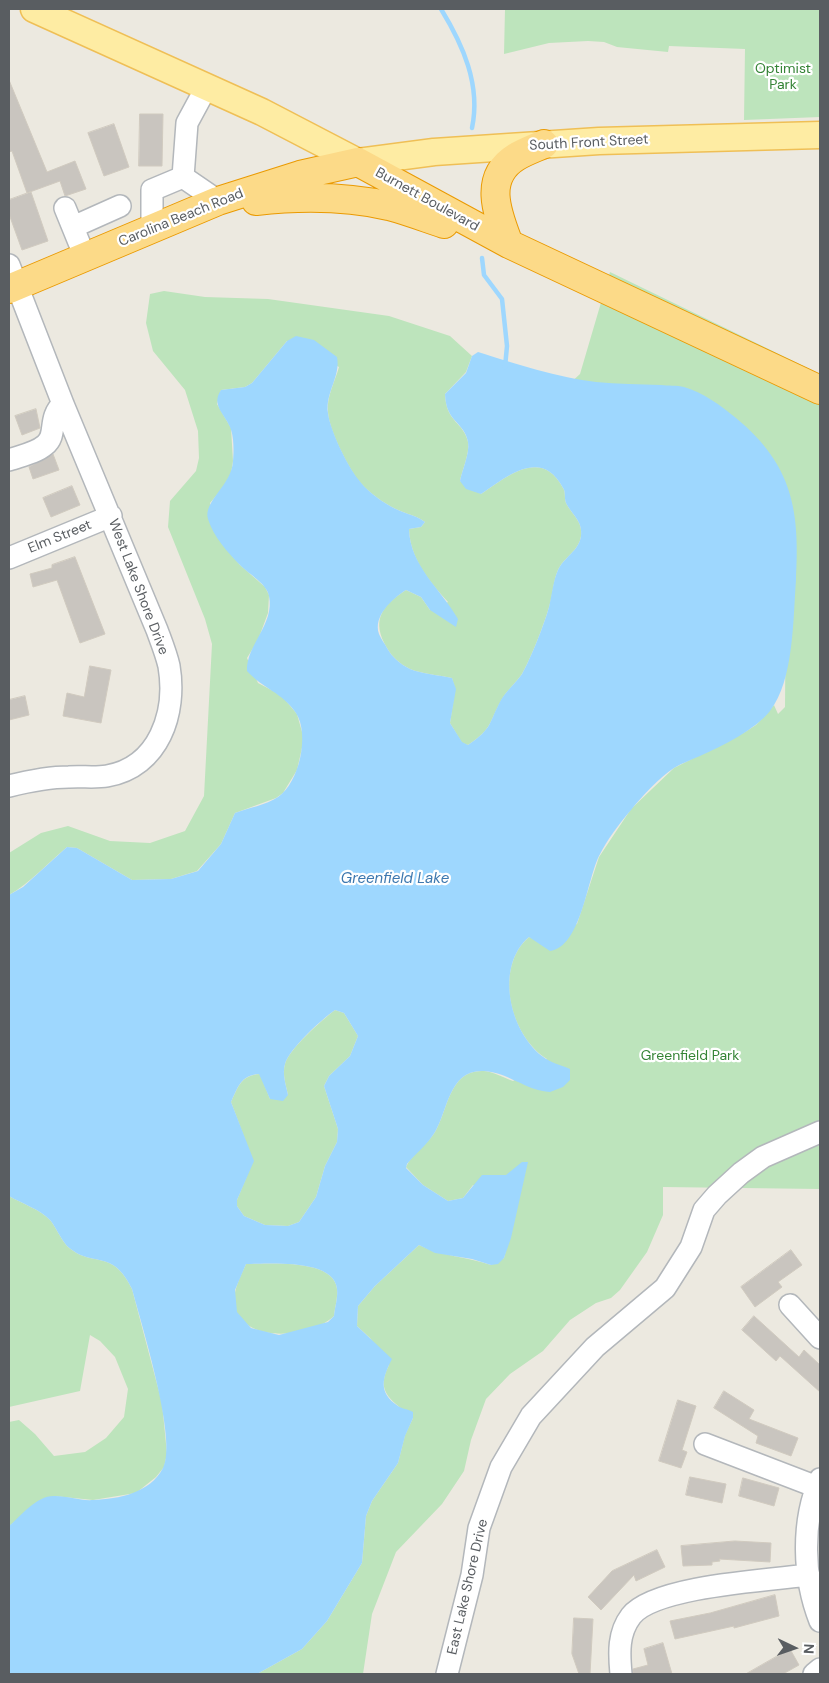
<!DOCTYPE html>
<style>
body{margin:0}
#map{position:relative;width:829px;height:1683px;overflow:hidden;background:#ece9e0;font-family:"DM Sans",sans-serif}
canvas{display:block}
.frame{position:absolute;inset:0;border:10px solid #595d61;pointer-events:none}
.north{position:absolute;left:769px;top:1623px;width:50px;height:50px;-webkit-text-stroke:4px #fff;paint-order:stroke;rotate:93deg;font-size:14px;font-weight:700;line-height:20px;text-align:center;color:#595d61}
.north::after{content:'';display:block;margin:auto;width:18px;height:22px;background:#595d61;clip-path:polygon(50% 0,100% 100%,50% 72%,0 100%)}
</style>
<div id="map">
<canvas width="829" height="1683"></canvas>
<div class="frame"></div>
<div class="north">N</div>
</div>
<script>
const c = document.querySelector('canvas').getContext('2d');
c.lineJoin = 'round';
function paint(path, color) {
  c.fillStyle = color;
  c.fill(path, 'evenodd');
}
function stroke(path, color, width, dash) {
  c.strokeStyle = color;
  c.lineWidth = width;
  c.lineCap = dash ? 'butt' : 'round';
  c.setLineDash(dash || []);
  c.stroke(path);
}
function drawText(font, color, halo, rows, align = 'center') {
  c.font = font + ' "DM Sans",sans-serif';
  c.lineWidth = 4.5;
  c.setLineDash([]);
  c.textBaseline = 'middle';
  c.strokeStyle = halo;
  c.fillStyle = color;
  for (const [text, x, y, turn = 0] of rows) {
    c.save();
    c.translate(x, y);
    c.rotate((+turn || 0) * Math.PI / 180);
    c.textAlign = isNaN(turn) ? turn : align;
    if (halo) c.strokeText(text, 0, 0);
    c.fillText(text, 0, 0);
    c.restore();
  }
}
paint(new Path2D(`
 M505 9H820V117L744 120 745 49 669 46 668 52 617 47 604 42 588 41 549 43 504 54Z
 M610 272 820 374V1189L663 1187V1215L647 1252 620 1290 611 1298 596 1303 570 1320 543 1351 510 1374 486 1399 471 1440 464 1471 442 1504 396 1552 372 1614 363 1674H257L302 1649 327 1621 362 1563 366 1516 372 1501 398 1463 405 1435 413 1418C394 1401 374 1394 389 1365L370 1338 357 1326 358 1306 375 1286 419 1245C442 1256 467 1257 491 1265L504 1258 522 1186 473 1185 463 1198 448 1201 423 1185 406 1167C412 1153 427 1145 435 1132 448 1110 449 1069 484 1071 494 1072 504 1078 513 1081L547 1059C509 1035 494 967 529 937L534 939 577 924 599 857 631 809 674 768 745 732 756 725 774 705 778 714 785 707 786 581 541 410 580 374Z
 M164 291 205 297 268 299 389 316 450 336 472 356 466 372 445 394C446 423 464 422 468 442 470 453 462 470 460 481L481 494C507 476 542 447 563 488 566 492 564 498 566 503 572 515 583 521 581 536 579 551 564 557 558 570 553 581 553 595 549 607 544 625 531 658 522 674 516 683 506 691 501 701 488 724 493 728 468 745L462 743 450 723 455 689 452 678C439 675 422 674 410 669 400 664 392 657 387 648 371 621 381 606 406 590L421 597 430 610 448 602C429 581 410 559 409 529L421 527 425 522C414 514 401 513 390 506 378 499 366 490 357 479 347 464 329 430 328 412 326 398 335 381 339 367L287 341 252 383 245 387 221 390 217 404 231 428 233 461 231 474 227 483 210 503 220 541 240 565 265 587 269 595 268 613 258 640 247 658 258 683 281 695 297 714 304 739 297 770 283 793 276 798 235 813 221 844 197 871 171 879 132 880 77 848 67 847C48 863 30 883 9 895V853L41 833 68 826 110 841 150 843 185 831 204 796 212 644 205 619 168 527 170 501 196 471 199 458 198 431 185 390 153 351 146 323 150 294Z
 M335 1010 344 1013 358 1036 350 1056 329 1076 324 1086 338 1129 337 1142 325 1166 316 1197 299 1222 288 1226 265 1225 244 1216 237 1206V1200L253 1161 231 1102C238 1087 241 1075 260 1074L270 1099 288 1095C286 1085 282 1074 285 1064 289 1049 322 1020 335 1010Z
 M9 1196C21 1203 41 1210 50 1220 56 1227 60 1238 67 1246 92 1269 112 1247 132 1289L162 1403 167 1454 164 1467 156 1477 136 1493 93 1500 54 1496 9 1526V1422L19 1420 35 1434 54 1456 85 1452 106 1438 124 1417 128 1389 115 1357 100 1341 90 1335 80 1391 9 1407Z
 M246 1264C267 1264 334 1258 337 1289 338 1297 335 1307 334 1316 313 1336 253 1344 237 1313 229 1297 240 1278 246 1264Z`), '#bde4bc');
paint(new Path2D(`
 M296 336 314 340 337 357C341 376 325 393 328 413 330 430 347 465 358 479 366 490 378 499 390 506 401 513 414 514 425 522L421 527 409 529C410 566 441 589 458 619L456 627 430 610 421 597 406 590C392 599 373 616 379 634 381 639 385 644 387 648 392 657 400 664 410 669 422 674 439 675 452 678L456 689 450 723 462 742 468 745C493 728 488 724 501 700 506 691 516 683 522 674 531 658 544 625 549 607 552 595 553 581 558 570 564 557 579 551 581 536 583 521 572 515 566 503 564 498 566 492 563 488 542 447 507 476 481 494L466 489 460 481C462 470 470 453 468 442 464 421 446 423 445 394L466 373 472 356 478 352C512 363 561 378 596 382 617 384 640 384 661 385 668 386 677 385 684 387 704 393 720 405 736 418 793 465 800 511 796 580 793 619 794 680 770 711 755 730 722 746 700 756 691 760 682 763 674 768 659 778 642 796 631 810 619 824 607 840 599 856 587 880 581 947 550 951L529 937C495 966 509 1030 542 1056 551 1063 561 1065 570 1069V1080L563 1087 550 1092C527 1091 507 1072 484 1071 449 1069 448 1110 435 1132 428 1144 416 1153 407 1164L406 1168 423 1185 448 1201 463 1198 482 1175H506L522 1162H528L511 1238 504 1258 498 1264 491 1265 472 1259 435 1253 419 1245 375 1286 358 1306 357 1326 392 1359C383 1377 377 1392 398 1406 402 1409 408 1409 413 1412V1418L405 1436 398 1463 372 1501 366 1516 362 1563 327 1621 302 1649 257 1674H9V1526C22 1515 37 1495 55 1496 68 1496 81 1501 93 1500 119 1499 150 1493 163 1468 178 1441 141 1323 132 1289 112 1247 92 1269 67 1246 60 1238 56 1227 50 1220 41 1210 21 1203 9 1196V895L23 887 67 847 77 848 132 880 171 879 198 871 221 844 235 813C248 808 266 805 278 797 299 783 310 735 296 713 283 693 262 688 247 671 246 645 275 624 269 596 267 584 249 574 241 566 228 553 213 536 208 519 203 501 232 485 233 461 234 452 234 436 230 427 224 413 211 405 221 390L245 387 252 383 287 341ZM335 1010 344 1013 358 1036 350 1056 329 1076 324 1086 338 1129 337 1142 325 1166 316 1197 299 1222 288 1226 265 1225 244 1216 237 1206V1200L254 1161 231 1102C238 1087 241 1075 259 1074L270 1099 283 1101 288 1095C286 1085 282 1074 285 1064 289 1049 322 1019 335 1010ZM246 1264C267 1264 334 1258 337 1289 338 1297 335 1307 334 1316L328 1322 279 1335 251 1328 237 1312 235 1290Z`), '#9ed7fe');
stroke(new Path2D(`
 M441 9C463 45 481 85 472 128
 M482 258 484 275 502 299 507 346 505 367`), '#9ed7fe', 4.5);
const building = new Path2D(`
 M9 80 47 172 75 161 86 189 65 196 60 181 27 193 12 151 9 152Z
 M140 114H163L162 166H139Z
 M114 124 129 167 104 176 88 133Z
 M31 192 48 241 22 250 9 214V200Z
 M36 409 40 428 22 435 15 416Z
 M53 454 59 470 33 479 29 467Z
 M72 486 80 505 51 517 43 498Z
 M75 557 105 634 80 643 57 580 33 587 30 574 52 568V565Z
 M90 666 111 670 101 723 63 716 67 693 84 697Z
 M25 696 29 715 9 720V700Z
 M791 1250 802 1265 778 1282 782 1287 755 1307 741 1287Z
 M754 1316 799 1357 804 1350 820 1365V1392L780 1356 776 1361 742 1330Z
 M724 1391 754 1410 749 1419 798 1438 791 1456 756 1443 758 1436 714 1408Z
 M678 1400 696 1406 682 1450 687 1452 681 1468 659 1461Z
 M690 1477 726 1484 722 1503 686 1495Z
 M743 1478 779 1488 774 1506 739 1496Z
 M735 1541 771 1543 770 1562 719 1559 720 1561 712 1562V1565L683 1566 681 1546Z
 M657 1550 665 1567 636 1581 634 1575 601 1610 588 1597 612 1571Z
 M775 1595 779 1616 734 1628V1626L675 1639 670 1621 710 1613Z
 M574 1618 593 1619 590 1674H579L572 1654Z
 M663 1643 672 1674H633V1669L648 1665 644 1649Z
 M790 1649 799 1665 783 1674H746Z`);
paint(building, '#c9c5bf');
stroke(building, '#d0cabf', 1);
const minor = new Path2D(`
 M207 86 187 123 183 177 218 201
 M65 208 85 257
 M73 227 120 206
 M152 228V190L183 177
 M9 265 63 404 157 630C161 641 166 653 169 666 177 713 159 767 107 776 95 778 81 776 69 777 48 777 29 781 9 786
 M9 460C20 456 36 453 45 445 58 435 47 418 63 404
 M9 558 111 516
 M790 1305 820 1338
 M705 1444 817 1487
 M820 1479C801 1522 803 1578 820 1621
 M447 1674 472 1575 479 1528 501 1467 531 1416 595 1347 665 1288 691 1247 704 1210 717 1195 741 1173 763 1157 820 1132
 M621 1674C619 1653 618 1633 631 1616 654 1586 770 1580 809 1575
 M814 1674 820 1669`);
const major = new Path2D(`
 M34 9 262 112 358 162 434 152 599 141 820 135`);
const highway = new Path2D(`
 M256 201C301 196 345 196 389 206 408 211 426 218 444 224
 M509 244C498 215 482 178 516 157 524 152 535 148 544 144
 M9 289 218 201 300 175 358 162 509 244 820 390`);
stroke(minor, '#b3b7bb', 24);
stroke(major, '#efbf56', 29);
stroke(highway, '#ea9a02', 30);
stroke(minor, '#fff', 21);
stroke(major, '#feeca3', 26);
stroke(highway, '#fcda88', 28);
drawText('14px', '#358436', '#fff', [
 ["Optimist",783,69],
 ["Park",783,85],
 ["Greenfield Park",690,1056]
]);
drawText('14px', '#595d61', '#fff', [
 ["South Front Street",589,143,-3],
 ["Burnett Boulevard",427,200,29],
 ["Carolina Beach Road",181,218,-22],
 ["Elm Street",60,537,-22],
 ["West Lake Shore Drive",138,587,69],
 ["East Lake Shore Drive",468,1587,-77]
]);
drawText('italic 15px', '#3d78af', '#fff', [
 ["Greenfield Lake",395,879]
]);
</script>
